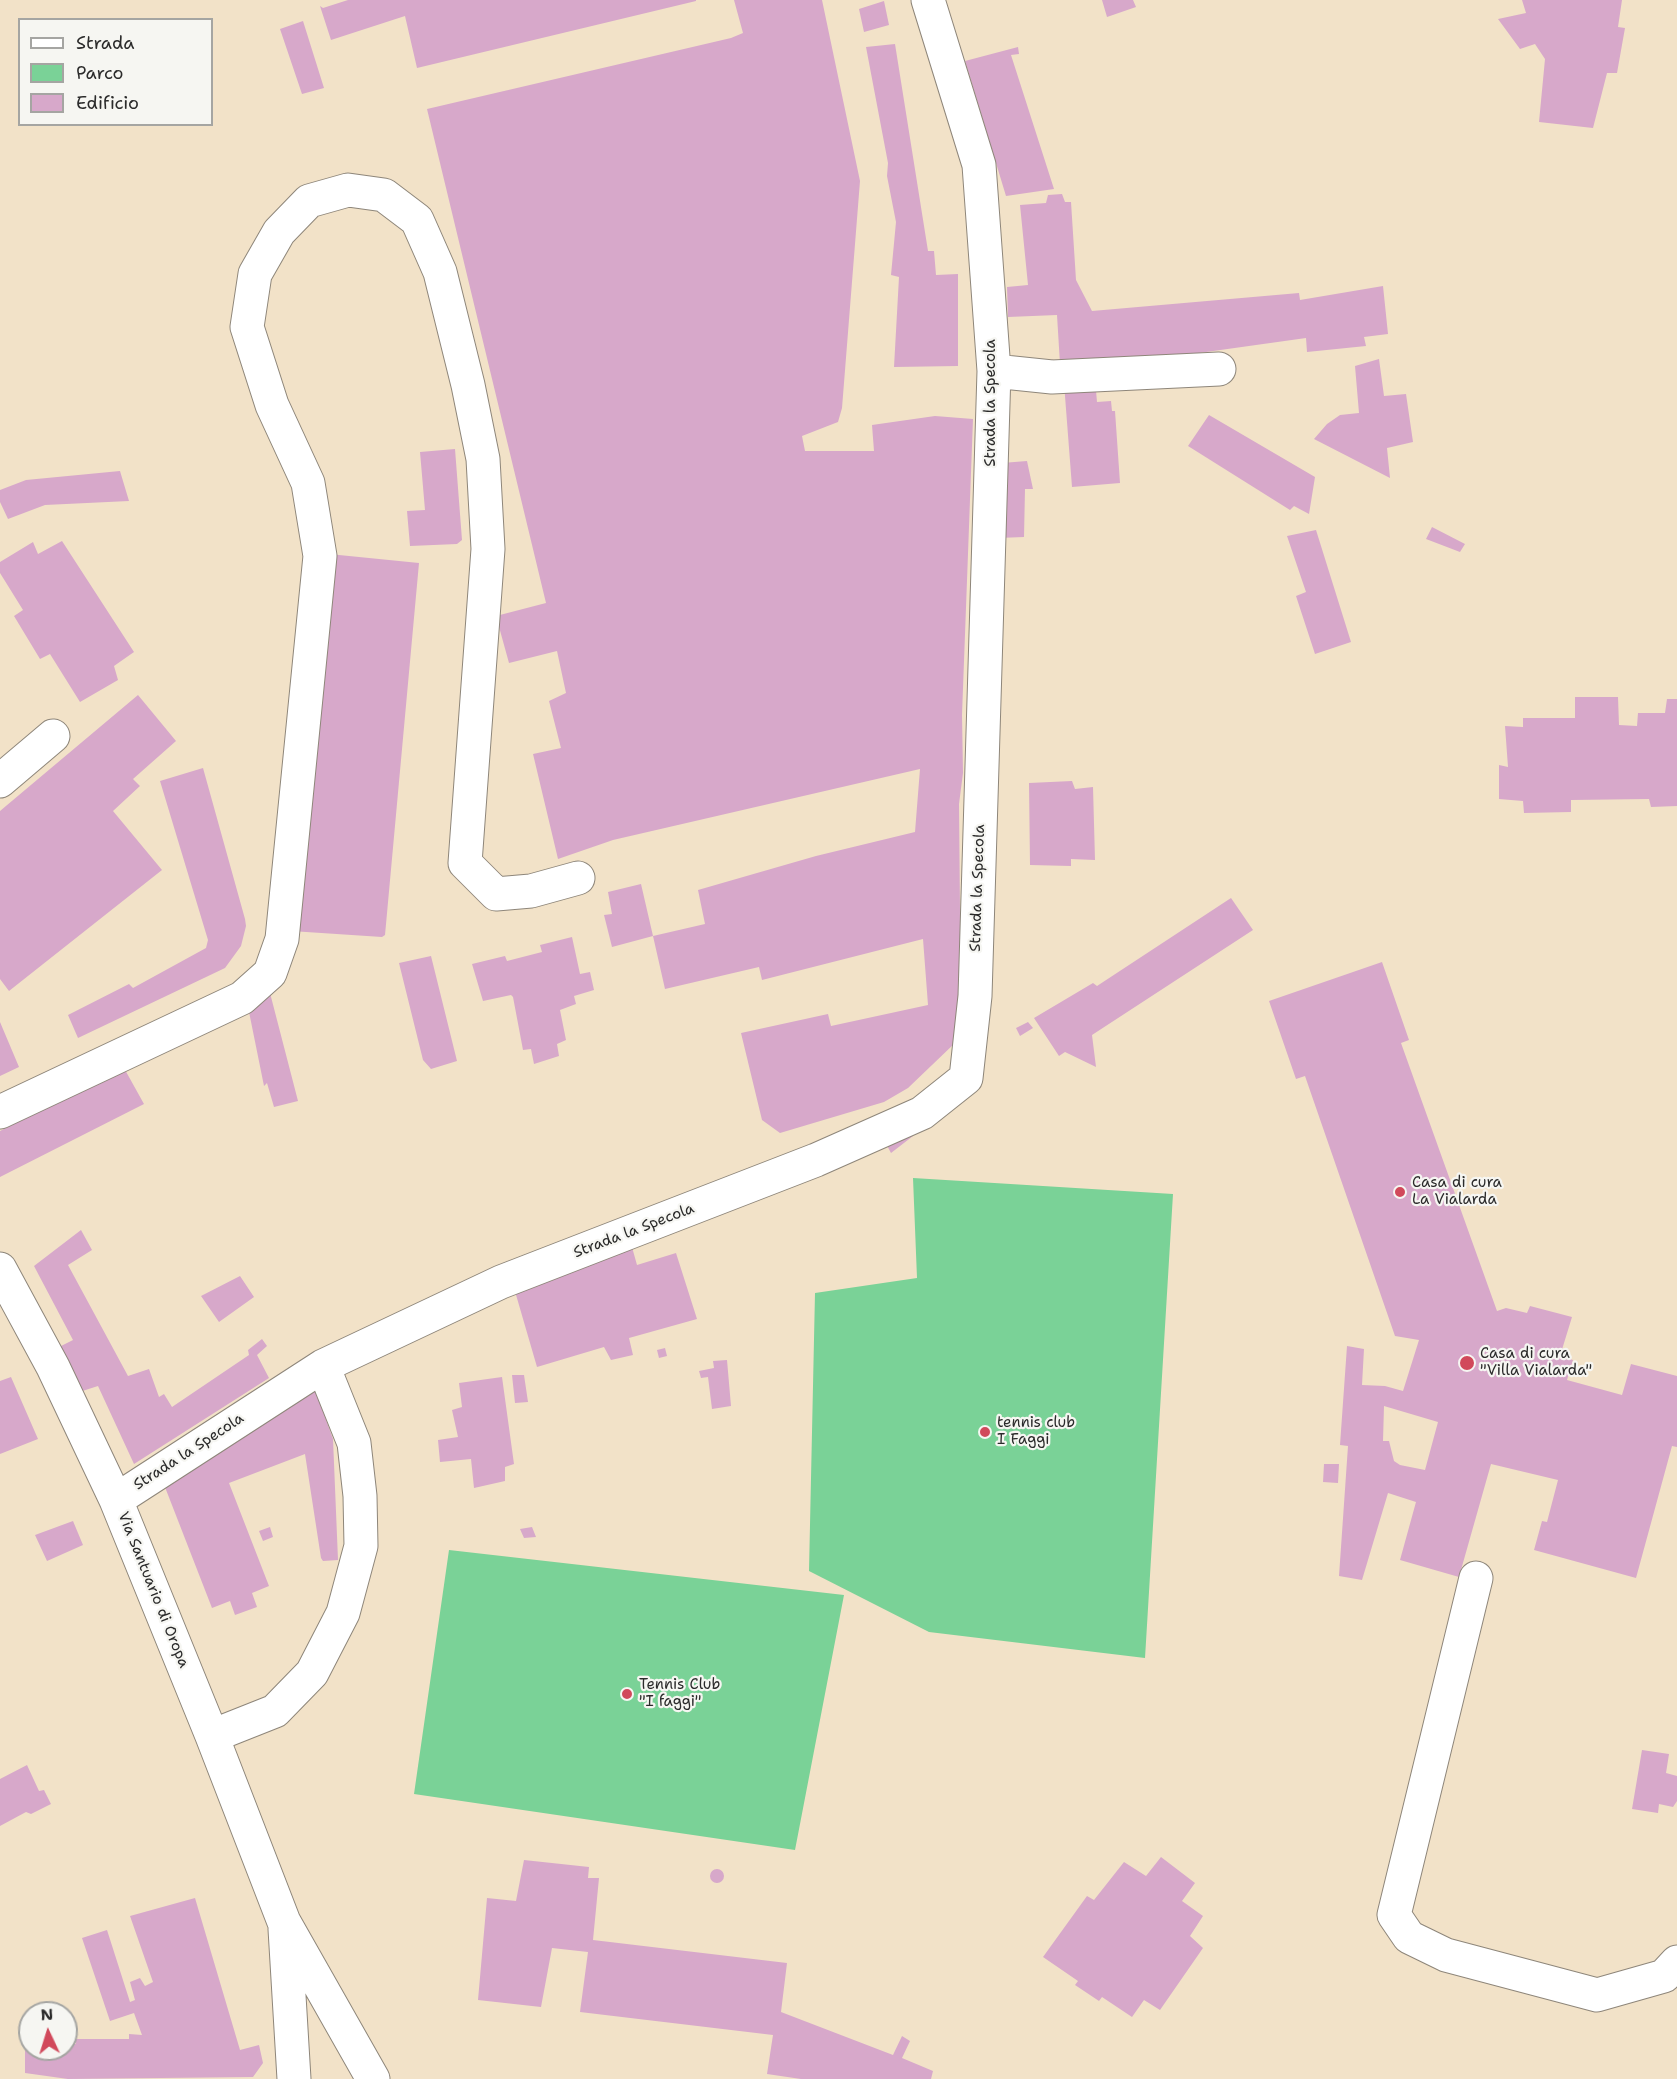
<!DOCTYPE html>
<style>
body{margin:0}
#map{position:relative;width:1677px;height:2079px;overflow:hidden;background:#f2e2c8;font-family:"Shantell Sans",sans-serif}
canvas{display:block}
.legend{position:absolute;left:18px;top:18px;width:195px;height:108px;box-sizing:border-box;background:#f6f6f2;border:2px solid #a5a5a2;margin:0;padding:8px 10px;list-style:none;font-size:18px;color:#2b2b2b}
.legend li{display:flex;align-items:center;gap:12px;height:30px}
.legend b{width:30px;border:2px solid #a5a5a2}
.north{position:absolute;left:18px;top:2001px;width:60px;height:60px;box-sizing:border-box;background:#f6f6f2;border:2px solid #a5a5a2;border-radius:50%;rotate:356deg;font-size:16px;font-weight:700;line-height:24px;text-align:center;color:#2b2b2b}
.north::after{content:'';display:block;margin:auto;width:21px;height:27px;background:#d1495b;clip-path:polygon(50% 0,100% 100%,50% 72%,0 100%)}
</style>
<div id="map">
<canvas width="1677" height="2079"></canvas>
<ul class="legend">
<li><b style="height:8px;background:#fff"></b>Strada</li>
<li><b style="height:16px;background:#7ad297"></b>Parco</li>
<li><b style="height:16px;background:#d7a8ca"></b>Edificio</li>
</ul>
<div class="north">N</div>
</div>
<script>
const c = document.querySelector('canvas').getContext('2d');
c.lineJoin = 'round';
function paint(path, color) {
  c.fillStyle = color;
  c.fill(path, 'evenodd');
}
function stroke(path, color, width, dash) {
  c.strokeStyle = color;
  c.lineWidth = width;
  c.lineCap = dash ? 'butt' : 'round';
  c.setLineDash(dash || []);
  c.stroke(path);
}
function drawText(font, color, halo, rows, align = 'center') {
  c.font = font + ' "Shantell Sans",sans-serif';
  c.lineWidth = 4.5;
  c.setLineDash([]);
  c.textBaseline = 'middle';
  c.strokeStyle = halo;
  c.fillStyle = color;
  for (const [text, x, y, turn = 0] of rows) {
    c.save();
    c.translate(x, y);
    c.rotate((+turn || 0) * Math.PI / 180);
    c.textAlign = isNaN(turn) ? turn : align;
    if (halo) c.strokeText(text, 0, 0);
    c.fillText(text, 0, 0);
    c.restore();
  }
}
paint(new Path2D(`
 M913 1178 1173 1194 1145 1658 929 1632 809 1571 815 1293 917 1278Z
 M449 1550 844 1595 795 1850 414 1794Z`), '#7ad297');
paint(new Path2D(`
 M348 0H696V1L417 68 405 16 331 40 320 6 323 8Z
 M734 0H822L860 181 842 408 838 422 802 436 805 451H874L872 425 935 416 973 419 962 715 963 773 959 804 960 909 964 931 955 1043 908 1088 884 1102 780 1133 762 1120 741 1033 828 1014 831 1026 928 1005 923 939 762 980 759 967 665 989 653 936 612 947 604 915 612 914 608 892 641 884 653 936 705 924 698 890 816 856 915 832 920 769 613 840 558 859 533 754 561 748 549 701 566 693 557 651 509 663 496 616 546 603 427 109 731 38 743 33Z
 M1102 0H1133L1136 7 1107 17Z
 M1522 0H1622L1618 27 1625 28 1617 73H1607L1593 128 1539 122 1545 59 1535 44 1520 49 1498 19 1526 13Z
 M884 1 889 25 864 32 859 9Z
 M303 21 324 88 302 94 280 29Z
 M895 44 928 251H934L936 275 958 274V366L894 367 899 277 891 275 896 222 887 176 888 163 866 47Z
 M1018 47 1019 54 1011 55 1054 189 1006 196 965 61Z
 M1062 194 1065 202H1071L1076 280 1092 311 1299 293 1300 300 1383 286 1388 334 1364 337 1366 346 1307 352 1306 338 1149 360 1060 364 1057 315 1008 317 1007 287 1028 285 1020 205 1046 203 1048 195Z
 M1379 359 1384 396 1406 394 1413 442 1387 448 1390 478 1314 439 1327 424 1340 415 1359 413 1355 366Z
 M1095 379 1097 402 1111 401 1112 411H1115L1120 483 1072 487 1064 383Z
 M1209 415 1315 477 1309 514 1294 506 1290 510 1188 446Z
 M455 449 462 540 457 544 410 546 407 511 425 510 420 452Z
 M1027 461 1033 489H1025L1024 537 998 538 1002 463Z
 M120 471 129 501 45 505 8 519 0 502V490L26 480Z
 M1432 527 1465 544 1460 552 1426 539Z
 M1316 530 1351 642 1315 654 1296 596 1306 592 1287 536Z
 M62 541 134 652 114 666 118 680 80 702 50 654 40 659 14 616 23 610 0 573V562L33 542 38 554Z
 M329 554 419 563 385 935 382 937 291 931Z
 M138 695 176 741 133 779 140 786 113 811 162 870 9 991 0 979V811Z
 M1575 697H1618L1619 725 1637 726 1638 713H1665L1667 699H1677V806L1651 807 1649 799 1571 800V812L1524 813 1523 801 1499 799V765L1508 767 1505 726 1523 727V718H1575Z
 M203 768 245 919 246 926 241 946 225 968 78 1038 68 1015 129 984 133 988 206 948 208 940 160 781Z
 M1072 781 1075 789 1093 787 1095 860 1071 859V866L1030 865 1029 783Z
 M1231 898 1253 930 1092 1035 1096 1067 1065 1052 1059 1056 1034 1018 1093 983 1097 986Z
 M572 937 580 974 590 972 594 990 574 996 576 1004 560 1010 566 1040 557 1044 559 1056 534 1064 531 1049 523 1050 513 997 511 995 483 1001 472 964 505 956 507 961 542 952 540 945Z
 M431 956 457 1061 431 1069 423 1060 399 963Z
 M1382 962 1409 1040 1401 1043 1497 1311 1506 1308 1527 1313 1530 1306 1572 1317 1560 1356 1573 1360 1567 1380 1622 1395 1631 1364 1677 1376V1447L1672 1446 1636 1578 1534 1550 1542 1521 1547 1522 1558 1480 1491 1464 1459 1577 1400 1560 1416 1502 1388 1493 1362 1580 1339 1576 1348 1446 1340 1445 1347 1346 1364 1349 1362 1385 1385 1386 1403 1391 1419 1340 1395 1336 1305 1076 1296 1079 1269 1001ZM1384 1406 1438 1422 1425 1470 1400 1465 1394 1461 1389 1441H1383Z
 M270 993 298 1101 274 1107 267 1083 264 1086 247 1002Z
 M0 1022 19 1067 0 1076Z
 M1028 1022 1033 1028 1020 1036 1016 1028Z
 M124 1068 144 1104 0 1177V1131Z
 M905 1124 913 1136 891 1153 883 1138Z
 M81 1230 92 1250 68 1265 128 1376 149 1369 159 1397 164 1394 172 1407 249 1355 248 1350 262 1339 267 1346 257 1355 269 1378 134 1464 98 1386 73 1394 55 1349 73 1340 34 1266Z
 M630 1240 637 1265 676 1253 697 1319 629 1338 633 1355 611 1360 604 1347 537 1367 512 1281Z
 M240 1276 254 1297 219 1322 201 1296Z
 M665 1348 667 1356 659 1358 657 1350Z
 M727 1360 731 1406 712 1409 708 1377 701 1378 699 1371 714 1368 713 1361Z
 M512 1375H524L528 1402 515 1403Z
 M11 1377 38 1439 0 1454V1381Z
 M502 1377 514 1464 505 1467V1481L474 1488 471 1459 440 1462 438 1440 458 1437 452 1410 462 1407 459 1383Z
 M315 1389 333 1439 338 1560 323 1561 321 1558 305 1454 229 1483 269 1586 252 1593 257 1607 235 1615 230 1601 212 1608 163 1482Z
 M1324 1464H1339L1338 1483 1323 1482Z
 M73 1521 83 1545 47 1561 35 1535Z
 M270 1527 273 1537 263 1541 259 1531Z
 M532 1527 536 1537 524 1538 520 1529Z
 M1642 1750 1669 1754 1666 1773 1677 1776V1801L1673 1807 1659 1804 1658 1813 1632 1809Z
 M27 1765 39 1791 44 1790 51 1804 31 1814 26 1812 0 1826V1779Z
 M1161 1857 1195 1883 1182 1901 1203 1916 1190 1936 1203 1948 1160 2010 1144 2000 1132 2017 1102 1997 1099 2001 1075 1985 1078 1981 1043 1957 1087 1896 1094 1900 1124 1862 1146 1876Z
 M524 1860 589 1867 588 1878H599L593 1940 787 1963 781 2012 893 2055 902 2036 910 2041 902 2058 933 2071 931 2079H801L767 2074 773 2035 580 2012 588 1952 552 1948 541 2007 478 2000 487 1898 516 1901Z
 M710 1876a7 7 0 1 1 14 0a7 7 0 1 1-14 0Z
 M195 1898 240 2050 259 2045 263 2063 253 2077 68 2079 25 2073V2040H30V2049H66V2043L76 2044 74 2039H129V2034L142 2035 134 2013 110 2021 82 1938 107 1930 130 2002 135 2000 130 1982 140 1978 145 1986 153 1982 130 1916Z`), '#d7a8ca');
const minor = new Path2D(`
 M994 371 1052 377 1219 369
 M0 781 53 736
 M0 1112 242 998 270 973 282 939 320 556 308 483 272 405 247 327 255 274 279 232 309 201 348 190 384 195 417 220 440 272 468 385 483 459 488 549 465 863 496 894 531 891 578 878
 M0 1269 53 1367 116 1500 212 1736 284 1922 373 2079
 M116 1500 323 1366 501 1282 816 1160 922 1113 966 1078 975 996 994 371 979 165 928 0
 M1476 1578 1394 1915 1409 1937 1446 1955 1597 1995 1664 1976 1677 1962
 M212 1736 275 1711 312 1673 343 1613 361 1546 360 1496 354 1443 323 1366
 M285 1929 294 2079`);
stroke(minor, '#8e867a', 35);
stroke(minor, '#fff', 33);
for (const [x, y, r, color] of [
 [1400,1192,6,"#d1495b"],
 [1467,1363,8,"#d1495b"],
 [985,1432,6,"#d1495b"],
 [627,1694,6,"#d1495b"]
]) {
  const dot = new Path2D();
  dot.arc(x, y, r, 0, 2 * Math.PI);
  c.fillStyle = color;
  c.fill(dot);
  stroke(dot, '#f6f6f2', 2);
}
drawText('15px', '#2b2b2b', '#f6f6f2', [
 ["Strada la Specola",991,403,-90],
 ["Strada la Specola",978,888,-88],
 ["Strada la Specola",634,1231,-21],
 ["Strada la Specola",189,1452,-33],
 ["Via Santuario di Oropa",153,1590,68]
]);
drawText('15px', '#2b2b2b', '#f6f6f2', [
 ["Casa di cura",1412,1183],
 ["La Vialarda",1412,1200],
 ["Casa di cura",1480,1354],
 ["\"Villa Vialarda\"",1480,1371],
 ["tennis club",997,1423],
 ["I Faggi",997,1440],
 ["Tennis Club",639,1685],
 ["\"I faggi\"",639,1702]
], 'left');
</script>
